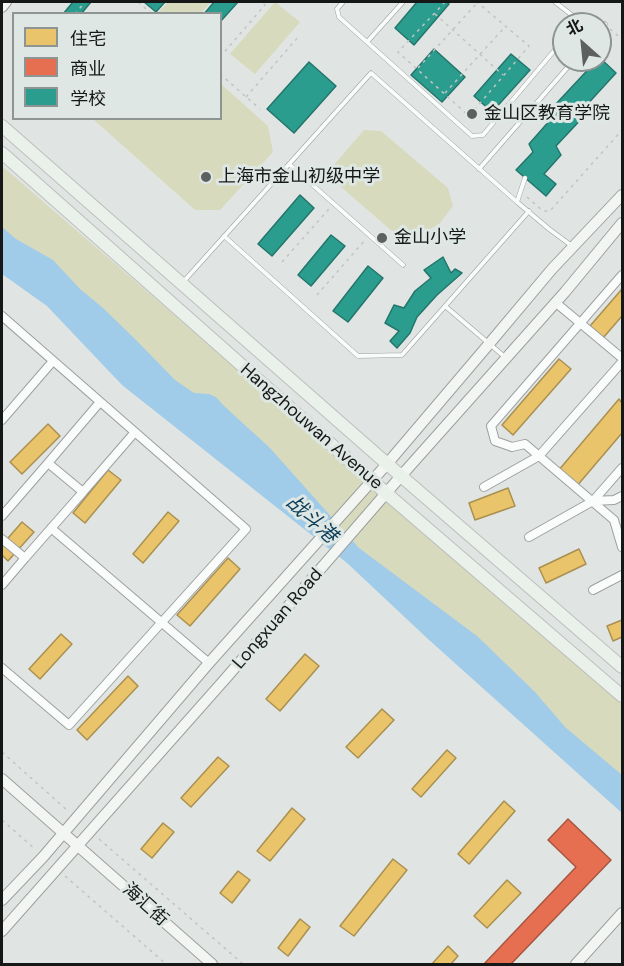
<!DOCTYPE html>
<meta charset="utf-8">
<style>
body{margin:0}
#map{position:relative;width:624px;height:966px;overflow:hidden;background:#e0e5e3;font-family:"DM Sans","Noto Sans SC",sans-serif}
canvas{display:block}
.frame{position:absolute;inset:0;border:3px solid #151817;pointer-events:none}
.legend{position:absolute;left:12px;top:12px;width:210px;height:108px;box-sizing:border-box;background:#dee7e4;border:2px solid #8e9492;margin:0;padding:8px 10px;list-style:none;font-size:18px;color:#151817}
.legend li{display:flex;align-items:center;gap:12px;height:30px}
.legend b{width:30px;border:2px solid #8e9492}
.north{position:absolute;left:552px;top:12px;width:60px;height:60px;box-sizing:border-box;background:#dee7e4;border:2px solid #8e9492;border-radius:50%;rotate:333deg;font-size:16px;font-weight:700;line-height:24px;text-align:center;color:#151817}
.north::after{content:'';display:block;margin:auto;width:21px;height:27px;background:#5c605e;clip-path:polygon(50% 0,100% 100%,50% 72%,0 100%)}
</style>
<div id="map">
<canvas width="624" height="966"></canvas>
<div class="frame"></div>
<ul class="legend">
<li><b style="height:16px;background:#e9c46a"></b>住宅</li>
<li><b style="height:16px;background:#e76f51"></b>商业</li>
<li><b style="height:16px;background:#2a9d8f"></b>学校</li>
</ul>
<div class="north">北</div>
</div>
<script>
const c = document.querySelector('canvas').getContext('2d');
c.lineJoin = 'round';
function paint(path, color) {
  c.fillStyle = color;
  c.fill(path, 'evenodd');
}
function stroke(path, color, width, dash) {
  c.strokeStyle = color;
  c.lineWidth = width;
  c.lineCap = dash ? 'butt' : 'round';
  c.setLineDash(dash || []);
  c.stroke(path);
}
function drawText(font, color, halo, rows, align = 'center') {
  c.font = font + ' "DM Sans","Noto Sans SC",sans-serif';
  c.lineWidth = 6;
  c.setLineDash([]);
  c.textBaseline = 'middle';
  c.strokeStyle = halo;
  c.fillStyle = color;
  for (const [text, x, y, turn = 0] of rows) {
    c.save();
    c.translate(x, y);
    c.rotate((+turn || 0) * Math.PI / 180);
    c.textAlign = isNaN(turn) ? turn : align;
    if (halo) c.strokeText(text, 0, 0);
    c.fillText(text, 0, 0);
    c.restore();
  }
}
paint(new Path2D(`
 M168 2H211L201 13H161L159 12Z
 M275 2 300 22 255 74 230 54Z
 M221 84 268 126 273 152 220 210H195L93 119 220 118Z
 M364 130 381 131 448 188 453 206 440 223 407 244 326 174Z
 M2 166 622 702V778L356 550 190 395 2 231Z`), '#d8dabd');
paint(new Path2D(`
 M2 227 16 239 53 260 80 289 103 308 135 339 175 380 194 393 209 394 216 397 224 406 270 448 359 548 477 636 535 692 565 727 622 775V813L428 639 347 563 122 385 47 306 2 274Z`), '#a0cce9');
const homes = new Path2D(`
 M622 289V316L603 338 590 326Z
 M559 359 571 369 513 435 502 425Z
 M619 399 622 403V433L576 487 558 471Z
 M48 424 60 436 22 474 10 462Z
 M108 470 121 480 85 523 73 513Z
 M508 488 515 506 475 520 469 503Z
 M168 512 179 521 143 563 133 554Z
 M22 522 34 532 8 561 2 555V545Z
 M579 549 586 564 546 583 539 568Z
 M228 558 240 569 190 626 177 615Z
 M622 620V637L613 641 607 626Z
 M61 634 72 644 40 679 29 669Z
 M305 654 319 666 280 711 266 699Z
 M128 676 138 686 87 740 77 730Z
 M382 709 394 720 358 758 346 747Z
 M447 750 456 758 421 797 412 789Z
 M218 757 229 766 191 807 181 798Z
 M504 801 515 811 469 864 458 854Z
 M292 808 305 819 270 861 257 851Z
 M163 823 174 832 152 858 141 849Z
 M393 859 407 870 354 936 340 926Z
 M238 871 250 880 232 903 220 893Z
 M507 880 521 893 487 928 474 916Z
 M300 919 310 927 288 956 278 948Z
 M448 946 458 956 451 964H432Z`);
paint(homes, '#e9c46a');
stroke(homes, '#a99051', 1.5);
const shops = new Path2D(`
 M568 819 611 860 511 964H484L576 867 548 840Z`);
paint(shops, '#e76f51');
stroke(shops, '#a85540', 1.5);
const schools = new Path2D(`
 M73 2H91L81 14H63Z
 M144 2H165L156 12Z
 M214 2H238L220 22V14H204Z
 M417 2H447L449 4 414 45 395 28Z
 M434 49 465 77 442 102 411 75Z
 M511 54 530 70 492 112 474 96Z
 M600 58 616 73 583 109 587 113 556 146 561 155 544 174 556 184 546 196 516 170 533 152 529 144 559 110 554 106 597 60H600Z
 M309 62 336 86 294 133 267 109Z
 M300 195 314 208 272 256 258 244Z
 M331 235 345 246 311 286 298 275Z
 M443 257 451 273 455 269 462 273 437 295 417 317 410 333 397 348 390 341 399 331 385 323 394 305 404 308 415 291 431 278 424 270Z
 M368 266 383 278 348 322 333 311Z`);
paint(schools, '#2a9d8f');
stroke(schools, '#24756b', 1.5);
const lane = new Path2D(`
 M343 2 337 9 339 17 472 136 483 135 564 39
 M555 2 573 16 576 24
 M600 30 605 24
 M367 42 403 2
 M289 164 403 265
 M479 169 574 60
 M517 202 525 178
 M224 236 358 356 402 355 529 211
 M184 281 371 73 517 202 549 229 572 246
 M445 306 506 358`);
const street = new Path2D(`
 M622 275 491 426 495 441 512 447 525 444 614 520 622 547
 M555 302 622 358
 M2 316 246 529 69 725 2 668
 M2 420 53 361
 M48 463 100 402
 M484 487 539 456 622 362
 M83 492 135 432
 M593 501 614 500 622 496
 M2 516 48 463 83 492 25 558 2 539
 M51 528 209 663
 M529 537 593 501 622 468
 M2 585 25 558
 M593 590 622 575`);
const secondary = new Path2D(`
 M2 7 6 2
 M2 779 212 964
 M2 900 43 857 209 663 387 464 489 344 552 269 622 195
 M2 931 226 678 401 476 565 292 622 223
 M576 964 622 913`);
const primary = new Path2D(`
 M2 126 401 476 622 667
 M2 153 386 493 622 696`);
stroke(lane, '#9ca09e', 5);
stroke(street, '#9ca09e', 10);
stroke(secondary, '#9ca09e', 12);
stroke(primary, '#bcbebd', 14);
stroke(new Path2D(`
 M138 2 152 14
 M445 2 398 52 469 116 529 46 477 2
 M75 14 85 2
 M435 14 503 75
 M610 29 622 39
 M220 57 265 5 261 2
 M418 68 477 3
 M220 74 260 109
 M445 93 504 28
 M246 97 299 36
 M527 197 543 211H550L622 130
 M282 262 329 209
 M317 295 365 240
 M2 752 69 812
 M2 820 35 849
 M99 839 243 964
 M65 876 166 964`), '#c3c3c3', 1.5, [3, 4.5]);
stroke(lane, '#fafbfb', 4);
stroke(street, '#fafbfb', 8);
stroke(secondary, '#f2f5f2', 10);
stroke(primary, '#eaf0ea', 12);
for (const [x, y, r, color] of [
 [472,114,6,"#5c605e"],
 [206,177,6,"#5c605e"],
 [382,238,6,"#5c605e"]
]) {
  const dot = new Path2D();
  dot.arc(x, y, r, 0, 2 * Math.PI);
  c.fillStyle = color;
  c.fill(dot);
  stroke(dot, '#dee7e4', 2);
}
drawText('18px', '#151817', '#dee7e4', [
 ["金山区教育学院",484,114],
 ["上海市金山初级中学",218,177],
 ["金山小学",394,238]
], 'left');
drawText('18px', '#151817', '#dee7e4', [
 ["Hangzhouwan Avenue",311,427,41],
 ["Longxuan Road",278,619,-49],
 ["海汇街",145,905,42]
]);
drawText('italic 20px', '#0b3d59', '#dee7e4', [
 ["战斗港",311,520,42]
]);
</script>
